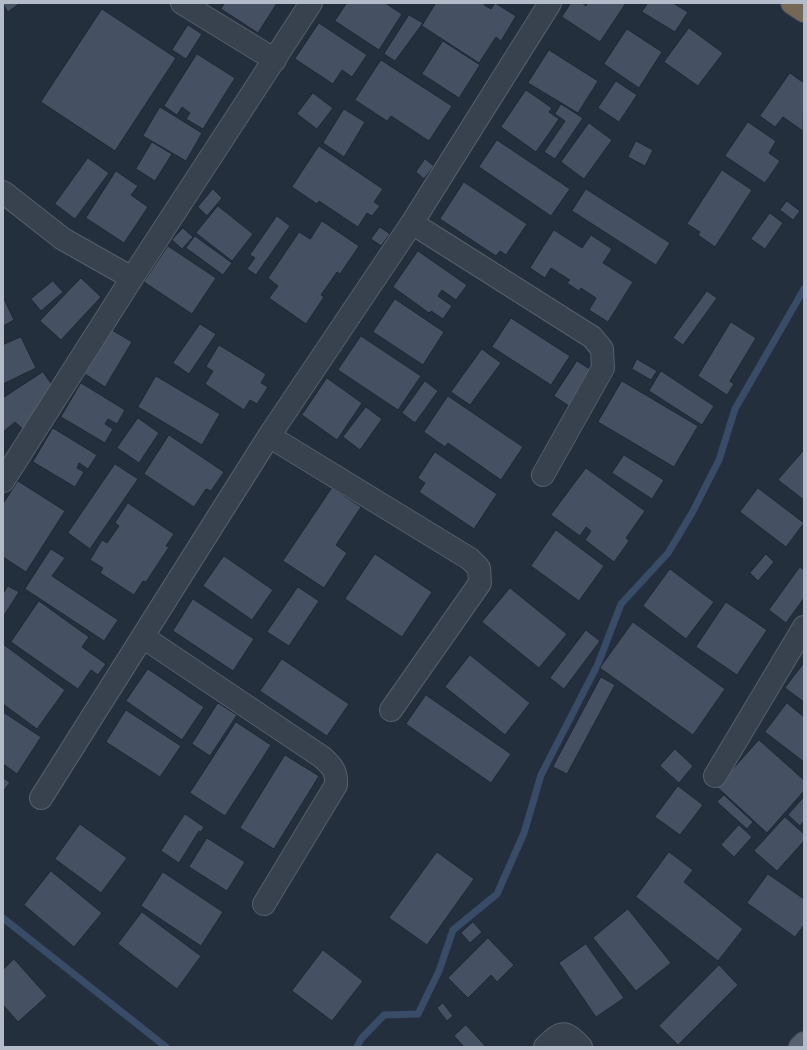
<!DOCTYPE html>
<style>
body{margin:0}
#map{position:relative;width:807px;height:1050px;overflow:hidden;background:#242f3e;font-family:"Roboto Condensed",sans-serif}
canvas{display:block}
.frame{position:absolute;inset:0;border:4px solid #b4bcc9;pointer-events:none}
</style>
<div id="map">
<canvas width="807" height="1050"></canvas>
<div class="frame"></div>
</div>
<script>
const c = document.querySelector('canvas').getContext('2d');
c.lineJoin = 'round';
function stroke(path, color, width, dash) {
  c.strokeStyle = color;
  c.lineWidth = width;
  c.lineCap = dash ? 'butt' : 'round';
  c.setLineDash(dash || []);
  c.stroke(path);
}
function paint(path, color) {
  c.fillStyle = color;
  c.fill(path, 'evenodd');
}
stroke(new Path2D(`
 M3 918 166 1047
 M357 1047 361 1039 384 1015 418 1014 439 971 453 930 497 894 524 833 541 775 598 664 621 604 668 553 692 513 719 460 735 409 804 289`), '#394c67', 7);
const building = new Path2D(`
 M3 3H20L8 12Z
 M225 3H277L258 33 221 9Z
 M347 3H385L402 14 379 50 335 21Z
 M436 3H485L484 5 491 9 495 3 516 16 501 41 496 37 479 63 422 26Z
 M571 3H582L586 6 587 3H626L600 42 562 17Z
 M648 3H673L688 12 675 32 642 12Z
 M102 9 176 58 115 151 41 102Z
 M409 15 423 23 395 61 384 54Z
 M319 23 367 55 352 77 342 70 333 84 295 59Z
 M188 25 202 34 186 59 172 50Z
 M689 28 723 53 698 86 664 62Z
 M627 29 662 52 639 88 604 64Z
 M443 41 480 65 459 98 422 74Z
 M549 50 598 81 578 113 528 83Z
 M197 54 235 78 203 129 186 119 190 113 182 107 177 115 164 106Z
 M381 60 452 106 429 141 391 116 387 121 355 100Z
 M790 73 804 83 803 131 783 117 775 127 760 116Z
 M616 81 637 95 619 122 598 108Z
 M526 90 552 108 549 112 559 119 536 152 501 127Z
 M313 93 333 108 317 129 297 114Z
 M561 104 583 118 555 159 544 152 565 121 555 114Z
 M160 107 202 133 186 161 143 136Z
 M344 109 365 122 344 157 323 143Z
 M748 122 776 141 769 153 780 161 765 183 725 156Z
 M589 123 612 140 584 179 561 162Z
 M497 140 570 189 551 216 479 167Z
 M636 141 653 150 645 166 628 157Z
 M152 142 172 154 155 181 136 169Z
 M319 146 383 189 374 202 380 206 372 216 367 213 358 227 319 201 317 204 292 187Z
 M88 158 109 173 75 219 55 204Z
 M425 159 434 166 424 179 416 172Z
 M722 170 752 190 715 247 698 235 700 232 687 224Z
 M116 171 138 186 131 195 148 207 124 243 86 218Z
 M464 182 527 224 506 255 500 251 496 256 440 219Z
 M213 189 222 198 207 216 198 207Z
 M586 189 670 243 656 265 572 211Z
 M787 201 800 211 793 220 780 210Z
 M218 206 253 234 232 261 196 233Z
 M770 213 783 223 765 249 751 239Z
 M277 216 290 226 256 275 247 269 255 258 250 255Z
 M322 221 359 246 340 274 337 272 321 295 324 297 306 324 269 298 278 286 268 278 299 232 310 239Z
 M380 227 390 234 381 246 371 239Z
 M183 228 193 237 182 249 172 240Z
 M554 230 582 248 591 235 612 249 603 263 633 282 608 322 589 310 596 298 581 288 579 291 567 283 570 280 551 268 545 278 530 268Z
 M195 236 232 263 223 275 186 248Z
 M168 246 216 278 192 314 144 282Z
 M418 251 467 285 456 300 442 290 438 296 452 306 443 319 431 311 429 313 393 287Z
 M81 278 101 297 61 340 40 321Z
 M53 281 63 292 41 311 31 299Z
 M707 291 717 298 683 345 673 338Z
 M3 297 14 320 3 326Z
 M395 299 444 332 423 365 373 332Z
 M511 318 570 356 551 385 492 347Z
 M731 322 756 338 730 381 734 384 727 395 698 376Z
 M200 324 216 334 189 374 173 363Z
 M112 330 132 342 105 387 85 374Z
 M361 336 421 376 398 410 338 370Z
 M21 337 36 368 3 384V345Z
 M219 345 266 374 261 383 268 387 257 404 250 400 244 410 205 384 213 371 206 367Z
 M482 349 501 363 470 405 451 392Z
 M637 359 657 371 651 380 632 369Z
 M577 361 598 374 575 410 554 396Z
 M661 371 714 406 702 425 649 391Z
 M43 372 55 389 25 431 15 422 3 432V398Z
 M156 376 220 414 202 445 138 407Z
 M327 378 362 403 337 440 302 415Z
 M425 381 438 391 415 423 402 413Z
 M622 381 698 426 674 467 598 422Z
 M81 383 125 410 117 424 108 419 105 424 113 429 105 443 61 417Z
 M448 396 523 447 501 480 448 443 445 447 424 432Z
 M366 407 382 419 360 450 343 437Z
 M138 418 159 433 139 463 117 448Z
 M53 428 97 455 88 469 79 463 77 468 84 472 75 487 33 462Z
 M169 435 224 472 211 491 206 489 194 507 144 474Z
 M804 450V500L778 480Z
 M435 452 497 494 474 529 419 492 425 483 418 478Z
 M624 455 664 480 652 499 612 473Z
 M115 464 138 479 90 549 68 533Z
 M586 468 645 511 626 538 629 541 614 562 585 540 591 531 586 527 580 536 551 515Z
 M18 481 65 511 26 572 3 557V504Z
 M332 488 361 507 336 545 347 553 324 588 283 561Z
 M758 488 804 523 786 547 740 512Z
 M128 503 174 534 166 546 169 547 146 582 143 581 134 595 100 573 103 568 90 560 102 540 107 543 119 526 115 523Z
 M556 530 604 566 579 601 531 566Z
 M51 549 65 558 52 576 118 620 104 641 25 589Z
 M375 554 432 592 402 637 345 599Z
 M766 554 774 562 758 581 750 573Z
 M224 556 273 590 252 620 203 586Z
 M800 567 804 570V598L786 623 769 610Z
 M670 569 714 602 686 639 643 606Z
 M8 586 19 592 3 617V594Z
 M298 587 319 601 289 646 267 632Z
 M510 588 567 634 539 668 482 622Z
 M193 599 254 639 233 671 173 631Z
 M39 601 89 637 82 647 106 664 98 675 91 670 78 689 11 642Z
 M726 602 767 630 737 675 696 647Z
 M633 622 725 689 693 735 600 668Z
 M586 630 600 641 564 689 550 678Z
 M3 644 65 690 37 729 3 704Z
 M470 655 530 703 505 735 445 687Z
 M282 659 349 704 327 736 260 691Z
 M804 663V702L785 688Z
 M148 669 204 707 182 740 126 701Z
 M601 677 615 685 567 774 553 767Z
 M426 695 511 754 491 783 406 724Z
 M218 703 237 715 210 756 192 744Z
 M787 703 804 717V762L765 732Z
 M126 710 181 746 160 777 106 742Z
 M3 712 41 737 17 774 3 764Z
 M236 722 271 745 225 816 190 793Z
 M759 740 804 780V791L767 833 717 787Z
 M675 749 693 766 679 783 660 766Z
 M285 755 319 776 274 849 240 828Z
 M3 778 10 782 3 792Z
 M678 786 703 805 680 835 655 817Z
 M724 795 753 822 747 829 717 802Z
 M804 797V821L800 826 788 815Z
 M185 814 204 827 201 832 199 831 179 863 161 851Z
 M785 817 804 834V841L777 871 754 851Z
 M80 824 127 858 101 893 55 859Z
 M739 825 752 837 734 857 721 845Z
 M207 838 245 862 227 891 189 867Z
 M437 852 474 879 427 945 389 918Z
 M669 852 693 870 684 882 743 929 718 961 636 897Z
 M51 871 102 913 74 947 24 905Z
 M163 872 223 912 201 946 141 906Z
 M768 874 804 899V925L795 937 747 903Z
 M628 909 671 963 636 991 593 938Z
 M142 912 201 956 177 989 118 944Z
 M473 922 482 932 470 943 461 933Z
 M488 938 514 965 497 982 491 975 468 998 448 978Z
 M586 944 624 998 596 1017 559 963Z
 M323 950 363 981 332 1021 292 991Z
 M14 959 47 996 18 1022 3 1005V970Z
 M719 965 738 985 678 1045 659 1026Z
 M443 1003 453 1016 447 1021 437 1008Z
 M466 1025 479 1039 486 1047H464L454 1036Z`);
paint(building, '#455162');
stroke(building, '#1f2835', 1);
const minor = new Path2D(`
 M182 3 275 60
 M3 192 63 239 132 278
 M412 223 592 337 602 349 603 368 543 475
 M269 436 470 559 479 568 480 583 391 710
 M3 481 132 278 311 3
 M143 637 322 757C332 766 337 771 336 785L264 904
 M715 776 804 627
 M41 798 269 436 412 223 550 3
 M545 1047C562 1031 564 1029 581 1047`);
const major = new Path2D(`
 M800 1047 804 1043`);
const highway = new Path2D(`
 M792 3 804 11`);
stroke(minor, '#565f6c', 24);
stroke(major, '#414a57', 24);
stroke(highway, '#434c59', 24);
stroke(minor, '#38414e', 22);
stroke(major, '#56606e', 22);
stroke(highway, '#746855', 22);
</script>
